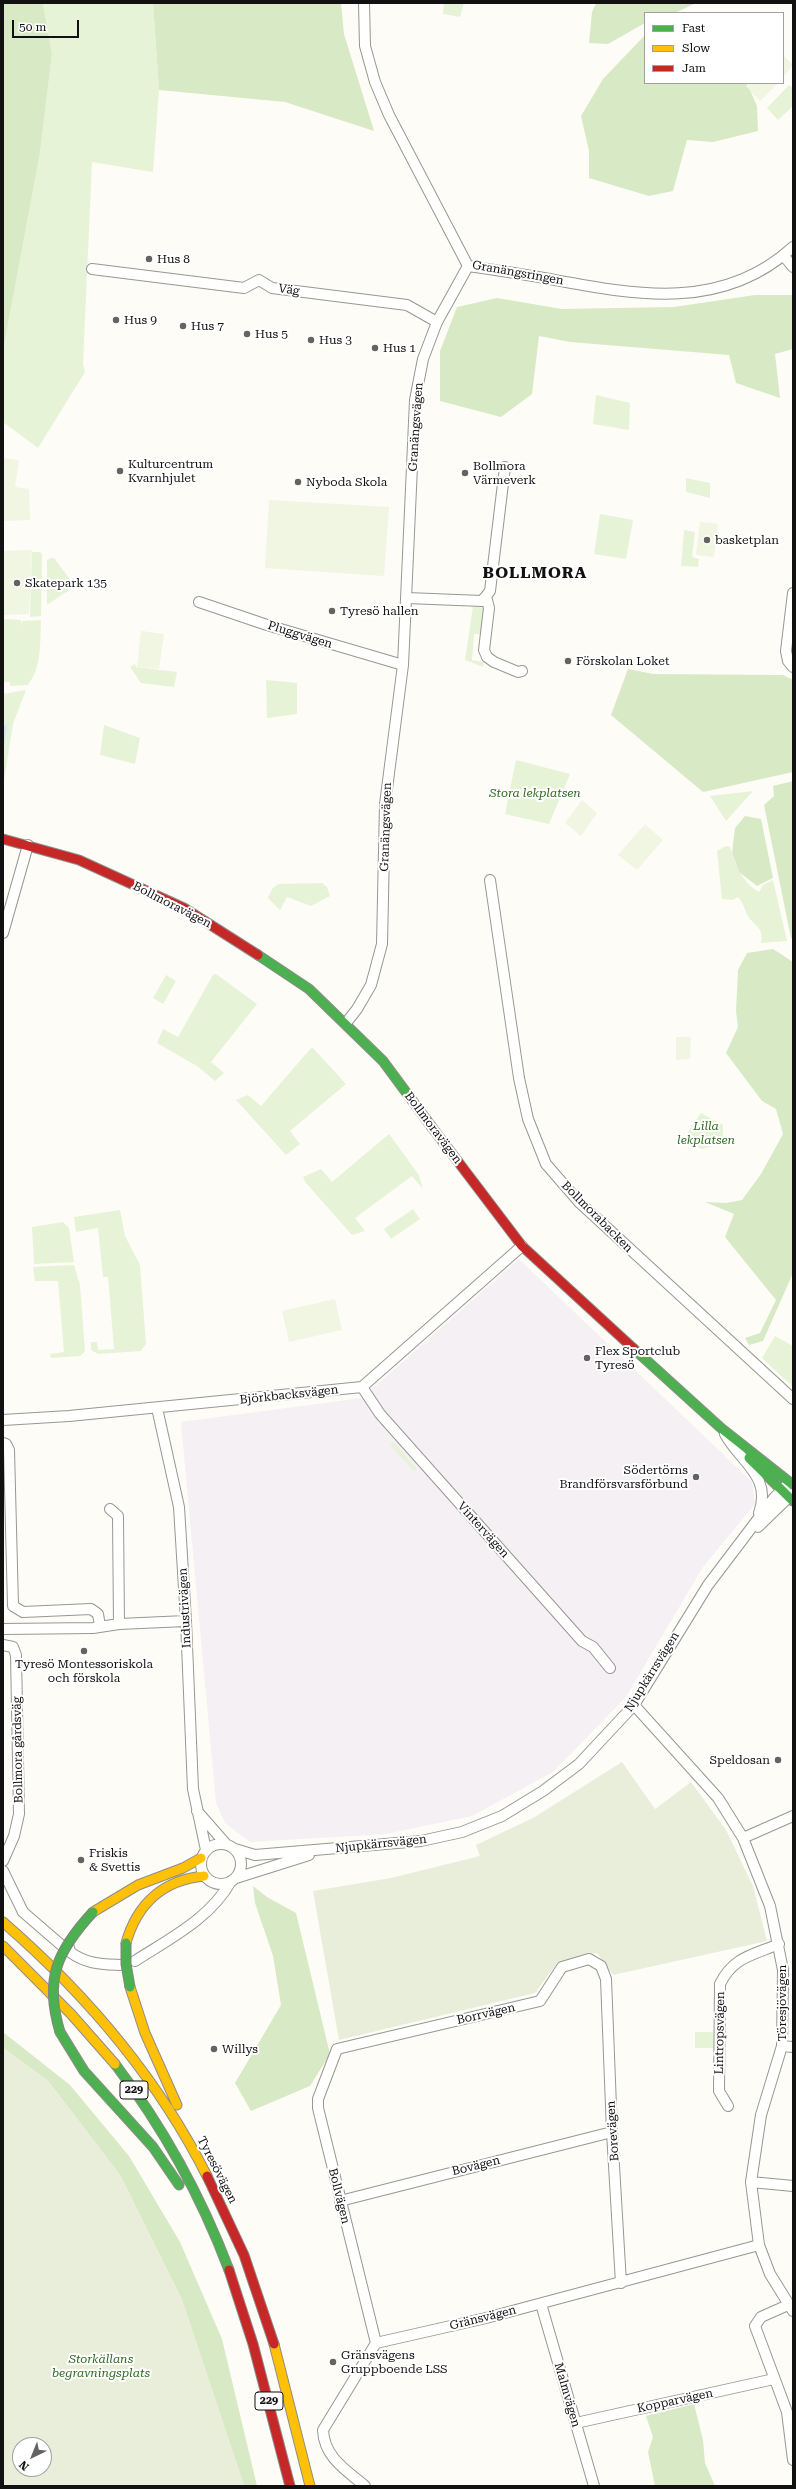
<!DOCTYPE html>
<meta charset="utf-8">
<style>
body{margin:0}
#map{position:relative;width:796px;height:2489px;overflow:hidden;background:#fdfcf7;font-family:"Roboto Serif",serif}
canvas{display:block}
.frame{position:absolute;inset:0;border:4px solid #111;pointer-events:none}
.legend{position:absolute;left:644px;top:12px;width:140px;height:72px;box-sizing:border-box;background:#fff;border:1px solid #a0a0a0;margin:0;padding:5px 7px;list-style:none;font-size:12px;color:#111}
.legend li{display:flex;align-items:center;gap:8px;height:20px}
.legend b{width:20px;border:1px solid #a0a0a0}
.north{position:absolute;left:12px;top:2437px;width:40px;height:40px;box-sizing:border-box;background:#fff;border:1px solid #a0a0a0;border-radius:50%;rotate:223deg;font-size:11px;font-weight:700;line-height:16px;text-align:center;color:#111}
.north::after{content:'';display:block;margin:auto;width:14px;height:18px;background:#646362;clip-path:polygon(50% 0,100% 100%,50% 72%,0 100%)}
.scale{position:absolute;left:12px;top:20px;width:67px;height:18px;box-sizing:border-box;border:2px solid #111;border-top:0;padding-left:5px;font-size:12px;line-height:14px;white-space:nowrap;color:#111;-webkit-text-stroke:3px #fff;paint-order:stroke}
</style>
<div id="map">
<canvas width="796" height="2489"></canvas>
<div class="frame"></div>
<ul class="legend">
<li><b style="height:5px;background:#4caf50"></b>Fast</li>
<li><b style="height:5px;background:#ffc107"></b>Slow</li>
<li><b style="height:5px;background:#c62828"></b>Jam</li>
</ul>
<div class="north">N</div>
<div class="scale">50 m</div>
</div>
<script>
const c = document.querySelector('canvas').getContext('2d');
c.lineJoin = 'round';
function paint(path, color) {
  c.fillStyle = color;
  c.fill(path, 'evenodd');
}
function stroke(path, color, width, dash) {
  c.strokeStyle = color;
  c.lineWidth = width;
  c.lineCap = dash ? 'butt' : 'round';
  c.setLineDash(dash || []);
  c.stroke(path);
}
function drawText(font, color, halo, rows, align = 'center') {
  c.font = font + ' "Roboto Serif",serif';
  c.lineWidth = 4;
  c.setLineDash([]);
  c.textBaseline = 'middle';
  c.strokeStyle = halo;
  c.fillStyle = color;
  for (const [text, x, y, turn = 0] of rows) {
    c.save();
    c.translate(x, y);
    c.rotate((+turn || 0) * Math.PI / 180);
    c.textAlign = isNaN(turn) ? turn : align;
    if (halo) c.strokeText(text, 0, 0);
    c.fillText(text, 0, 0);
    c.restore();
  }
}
paint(new Path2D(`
 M519 1259 752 1482 755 1504 703 1567 626 1697 553 1772 472 1816 386 1834 250 1842 225 1823 216 1803 181 1422 362 1398Z`), '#f5f0f3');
paint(new Path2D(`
 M43 3H153L159 90 153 172 92 162 83 364 85 372 38 448 3 422V348L40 153 52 54Z
 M444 3H464L460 17 443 14Z
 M789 85 793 88V106L778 120 767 108Z
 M596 395 630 403 629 430 593 424Z
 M686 478 710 483V498L686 492Z
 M600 514 633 520 626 559 594 554Z
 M684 530 695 532 692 557 699 559 698 567 681 566Z
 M32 552H40L42 554 41 616 30 617Z
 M51 558H54L75 586 47 605V560Z
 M473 606 485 608 482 634H474L472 660 484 662 483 667 465 660Z
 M3 619 21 620 22 628V621L41 620C40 642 42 667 28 685L10 686V682H3Z
 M135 664 136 667 177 672 174 687 141 683 130 667Z
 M266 680 297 683V714L267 718Z
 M26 690 13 724 3 787V694Z
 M104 725 140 738 135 764 100 755Z
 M516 760 570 774 549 824 505 814Z
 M753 791 726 821 710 796Z
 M726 846 730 847C736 866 741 881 759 892L763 885 773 880 787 941 761 943C763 929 759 929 750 919 745 913 744 903 738 897L733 900 722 899 717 851Z
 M322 883 327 887 330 896 311 906 287 897 280 910 268 898 272 889 278 884Z
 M216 974 257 1004 211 1062 224 1073 215 1081 197 1066 157 1043 163 1029 178 1037 213 975Z
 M166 975 176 981 163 1004 153 998Z
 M312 1047 346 1084 290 1131 300 1144 286 1155 236 1100 248 1095 261 1106Z
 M701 1113 723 1125V1143L702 1149 682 1141Z
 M389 1134 419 1175 423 1189 412 1176 355 1218 365 1231 352 1235 306 1183 303 1177 321 1169 332 1182Z
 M413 1209 420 1219 391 1239 384 1229Z
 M120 1210 125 1236 140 1265 146 1344 141 1351 98 1354 91 1350V1342H97L98 1350 114 1349 108 1277H103L98 1228 76 1232 74 1217Z
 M63 1222 69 1228 74 1262 34 1264 32 1227Z
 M74 1265 80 1285 85 1351 80 1356 51 1358 50 1354 64 1352 58 1281H35L33 1267Z
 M775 1336 793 1346V1387L762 1358Z
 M393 1442 416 1468 415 1472 390 1445Z
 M695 2032H713L714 2048H695Z`), '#e7f3d7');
paint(new Path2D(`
 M3 3H43L52 54 40 153 3 350Z
 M153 3H341L344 34 374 131 285 102 159 90Z
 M596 3H696L675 13H645V23L608 44 589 43 592 12Z
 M645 35V83H747L757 106 758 131 713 142 687 140 673 191 649 196 589 178V151L581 116 603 79Z
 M755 295H793V349L775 354 780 398 736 383 729 355 570 342 539 336 532 394 501 417 440 401V351L457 307 497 298 562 309 674 307Z
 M628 669 653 674 783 675 793 680V772L703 792 611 715Z
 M793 781V938H791L764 805 774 796 773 786Z
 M745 816 761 819 773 878 757 886 739 872 732 853 735 828Z
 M773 949 793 962V1273L763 1341 749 1345 745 1338 760 1333 776 1300 725 1237 734 1214 705 1202 726 1203 742 1200 761 1174 783 1134 776 1109 762 1101 726 1053 738 1027 736 1011 738 970 747 953Z
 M253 1886 267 1897 296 1913 330 2054 310 2086 251 2111 235 2083 281 2005 273 1956 255 1903Z
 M3 2032 70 2085 129 2156 180 2242 222 2339 257 2486H244L182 2300 120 2175 48 2081 3 2048Z
 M694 2404 703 2440 705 2463 715 2486H655L648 2452 653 2437 646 2416Z`), '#d8eac5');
paint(new Path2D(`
 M622 1762 655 1809 691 1782 726 1830 753 1886 767 1941 613 1975 597 1953 557 1963 535 1993 339 2040 313 1891 391 1878 480 1856 476 1845 533 1818Z
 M3 2048 48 2081 120 2175 182 2300 244 2486H4ZM20 2445H44V2469H20Z`), '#e9eedb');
paint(new Path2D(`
 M783 55 793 65 783 77Z
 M748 83H778L760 101 746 86Z
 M4 458 19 460 15 487 29 489 30 520 3 521Z
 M269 500 389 507 384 576 265 568Z
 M700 522 718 524 714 557 696 555Z
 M32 550 29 614 3 615V551Z
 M141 631 164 634 159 669 137 667Z
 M582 800 597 813 581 836 565 823Z
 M645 824 663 840 637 870 618 855Z
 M676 1037H691L690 1059 676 1060Z
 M335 1299 342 1330 289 1342 282 1311Z`), '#f0f6e1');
paint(new Path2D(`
 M7 724 3 756V727Z`), '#cde8f7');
const street = new Path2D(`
 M364 3 365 46 375 82 389 115 468 266
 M783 255 793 267
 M468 266C495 270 523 274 550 279 636 295 722 312 793 247
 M92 269 244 288 259 280 272 288 407 305 437 322
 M793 593 786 651 788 661 793 667
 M486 596 489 608 484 650 487 657 494 662 518 672 522 671
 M407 598 482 601 490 591 505 467
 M199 602 267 625 403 665
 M490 880 519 1078 528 1119 546 1164 579 1202 793 1399
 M3 933 28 845
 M346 1023 357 1009 371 985 382 944 385 804 403 665 415 400 423 359 437 322 468 266
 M362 1387 380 1414 582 1641 593 1647 610 1668
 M157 1408 179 1507 186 1621 193 1789 206 1850
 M3 1420 69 1416 362 1387 522 1246
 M725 1434C741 1463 772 1476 759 1513
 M3 1443 6 1444 9 1450 13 1606 23 1612 91 1609 98 1614 100 1626
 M110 1509 118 1516 119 1624
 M758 1527 792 1494
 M3 1629 93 1628 119 1624 186 1621
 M3 1645 13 1647 16 1655 19 1814 14 1836 3 1861
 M634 1705 718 1798 743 1838 770 1906 783 1970 782 2046 761 2115 751 2182 759 2245 770 2274 793 2311
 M197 1811 226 1844
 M743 1838 793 1816
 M201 1864a20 20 0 1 1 40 0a20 20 0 1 1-40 0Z
 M235 1849 255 1855 421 1841 462 1832 502 1816 543 1791 579 1764 634 1705 708 1585 774 1498 786 1486
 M3 1871 23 1912 67 1950
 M236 1878 309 1855
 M68 1944 70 1952C86 1964 101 1964 120 1965
 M135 1961C169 1939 211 1918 231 1881
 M782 2046 793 2047
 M728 2106 719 2091 720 1984C733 1957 753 1955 779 1944
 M751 2182 793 2186
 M340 2201 612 2132
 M541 2304 594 2486
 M788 2305 761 2317 755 2326 787 2412 793 2460
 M376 2343 318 2108V2099L337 2049 540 2001 562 1967 589 1959 601 1966 606 1979 612 2132 621 2283
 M576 2423 774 2379
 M365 2486C346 2470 324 2457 323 2430L376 2343 486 2318 759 2245`);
const fast = new Path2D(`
 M258 955 309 989 383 1061 431 1126
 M634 1349 721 1428 793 1485
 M749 1458 793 1501
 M60 2032 84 2071 153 2147 179 2185
 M115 2064C163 2127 201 2196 229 2270`);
const slow = new Path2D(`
 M93 1912 138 1885 183 1868 201 1858
 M3 1922C86 1994 157 2077 207 2176
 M126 1943C137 1904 163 1880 204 1876
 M3 1946 71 2014 115 2064
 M130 1987 145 2033 177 2105
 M274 2344 310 2486`);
const jam = new Path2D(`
 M3 839 79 860 184 908 258 955
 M431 1126 522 1246 634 1349
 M207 2176 244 2255 274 2344
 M229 2270 253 2344 290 2486`);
stroke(street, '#979795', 12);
stroke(fast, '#8e8d8b', 11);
stroke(slow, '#8e8d8b', 11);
stroke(jam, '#8e8d8b', 11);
stroke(street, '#fffffe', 10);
stroke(fast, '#4caf50', 9);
stroke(slow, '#ffc107', 9);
stroke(jam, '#c62828', 9);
const fastBridge = new Path2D(`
 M126 1943V1964L130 1987
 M60 2032C44 1979 57 1951 93 1912`);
stroke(fastBridge, '#858482', 11, []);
stroke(fastBridge, '#4caf50', 9);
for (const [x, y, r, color] of [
 [149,259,4,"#646362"],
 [116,320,4,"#646362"],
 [183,326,4,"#646362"],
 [247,334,4,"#646362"],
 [311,340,4,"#646362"],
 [375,348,4,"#646362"],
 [120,471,4,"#646362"],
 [465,473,4,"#646362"],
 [298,482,4,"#646362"],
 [707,540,4,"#646362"],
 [17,583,4,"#646362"],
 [332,611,4,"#646362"],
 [568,661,4,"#646362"],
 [587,1358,4,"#646362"],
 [696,1477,4,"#646362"],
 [84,1651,4,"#646362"],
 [778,1760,4,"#646362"],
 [81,1860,4,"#646362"],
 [214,2049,4,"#646362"],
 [333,2362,4,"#646362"]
]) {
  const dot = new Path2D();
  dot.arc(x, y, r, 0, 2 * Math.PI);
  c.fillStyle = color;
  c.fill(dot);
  stroke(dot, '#fff', 1.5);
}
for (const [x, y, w] of [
 [134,2090,28],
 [269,2401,28]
]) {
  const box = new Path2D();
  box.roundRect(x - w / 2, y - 9, w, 18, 3);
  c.fillStyle = '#fff';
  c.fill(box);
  stroke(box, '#111', 1);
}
drawText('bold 11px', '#111', null, [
 ["229",134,2090],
 ["229",269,2401]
]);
drawText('12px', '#111', '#fff', [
 ["Hus 8",157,259],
 ["Hus 9",124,320],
 ["Hus 7",191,326],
 ["Hus 5",255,334],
 ["Hus 3",319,340],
 ["Hus 1",383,348],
 ["Kulturcentrum",128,464],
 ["Kvarnhjulet",128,478],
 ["Bollmora",473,466],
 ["Värmeverk",473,480],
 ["Nyboda Skola",306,482],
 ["basketplan",715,540],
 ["Skatepark 135",25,583],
 ["Tyresö hallen",340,611],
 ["Förskolan Loket",576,661],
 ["Flex Sportclub",595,1351],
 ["Tyresö",595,1365],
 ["Södertörns",688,1470,"right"],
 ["Brandförsvarsförbund",688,1484,"right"],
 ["Tyresö Montessoriskola",84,1664,"center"],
 ["och förskola",84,1678,"center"],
 ["Speldosan",770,1760,"right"],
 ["Friskis",89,1853],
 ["& Svettis",89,1867],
 ["Willys",222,2049],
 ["Gränsvägens",341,2355],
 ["Gruppboende LSS",341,2369]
], 'left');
drawText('12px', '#111', '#fff', [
 ["Granängsringen",518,273,10],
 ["Väg",289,290,8],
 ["Granängsvägen",416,427,-86],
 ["Pluggvägen",300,635,17],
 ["Granängsvägen",386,827,-88],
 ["Bollmoravägen",172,905,27],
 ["Bollmoravägen",433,1128,53],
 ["Bollmorabacken",597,1217,45],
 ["Björkbacksvägen",289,1395,-6],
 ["Vintervägen",483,1530,48],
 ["Industrivägen",185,1608,-93],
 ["Njupkärrsvägen",652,1672,-58],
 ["Bollmora gårdsväg",18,1750,-91],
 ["Njupkärrsvägen",381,1844,-6],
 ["Töresjövägen",782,2003,-90],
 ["Borrvägen",486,2014,-13],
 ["Lintropsvägen",720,2033,-89],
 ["Borevägen",613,2131,-94],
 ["Bovägen",476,2166,-14],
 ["Tyresövägen",217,2170,63],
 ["Bollvägen",339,2196,76],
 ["Gränsvägen",483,2318,-14],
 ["Malmvägen",567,2395,74],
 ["Kopparvägen",675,2401,-12]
]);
drawText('italic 12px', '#2f6b1f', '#fff', [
 ["Stora lekplatsen",535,793],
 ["Lilla",706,1126],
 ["lekplatsen",706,1140],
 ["Storkällans",101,2359],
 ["begravningsplats",101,2373]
]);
c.letterSpacing = '1px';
drawText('bold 16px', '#111', '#fff', [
 ["BOLLMORA",535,573]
]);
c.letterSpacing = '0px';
</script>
